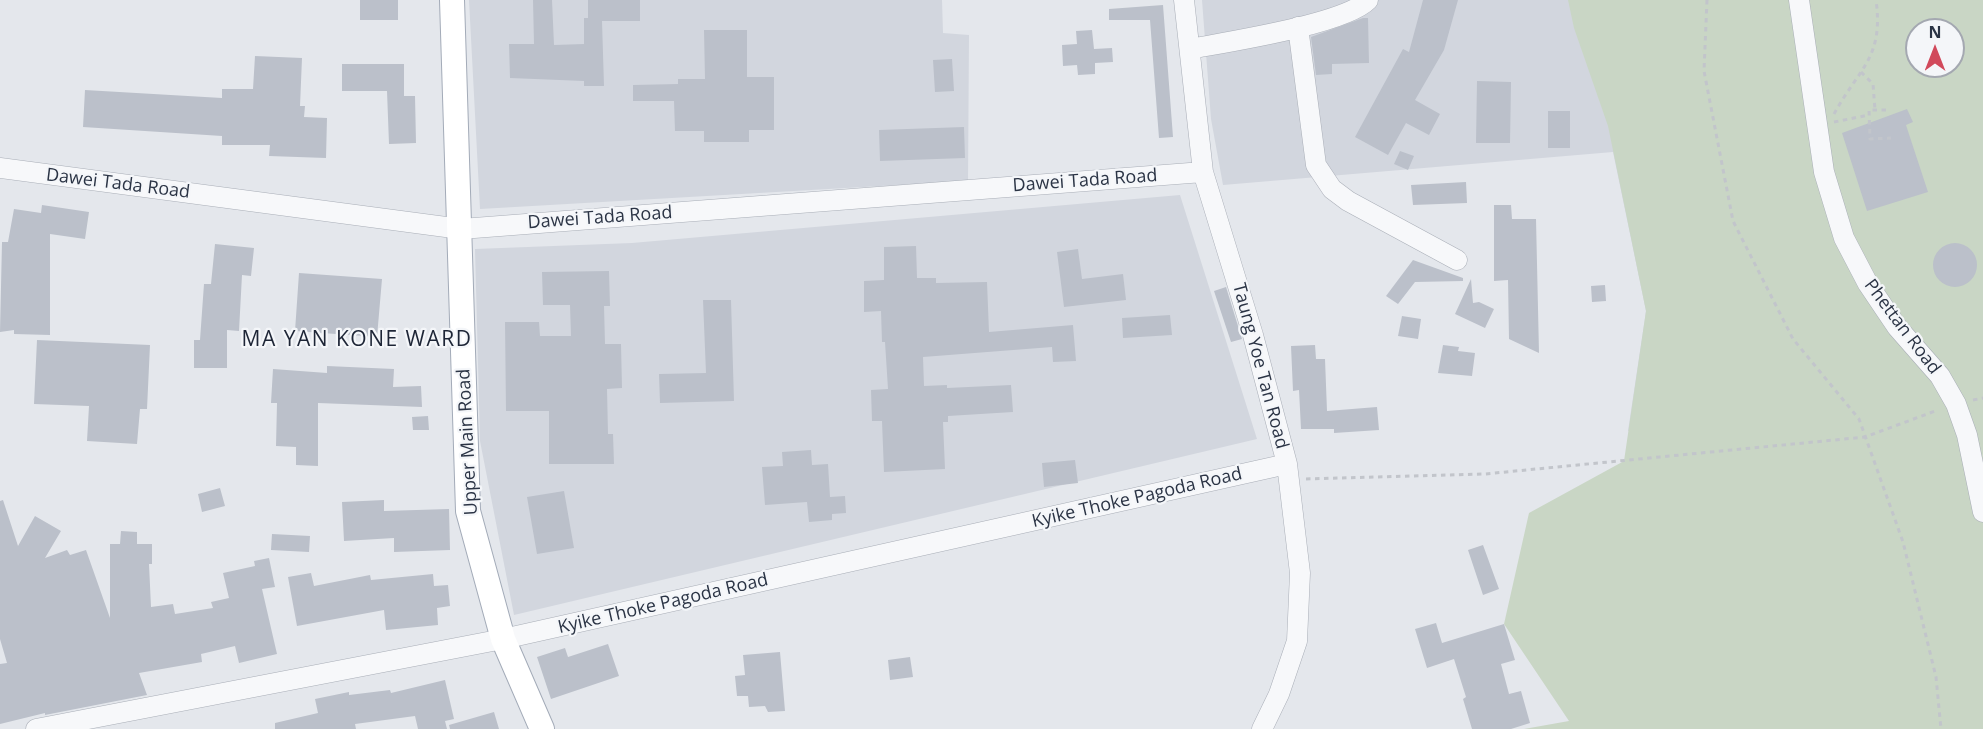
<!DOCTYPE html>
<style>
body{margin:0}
#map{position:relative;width:1983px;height:729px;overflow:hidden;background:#e4e7ec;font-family:"Open Sans",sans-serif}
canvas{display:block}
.north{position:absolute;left:1905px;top:18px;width:60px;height:60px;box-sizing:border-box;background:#f4f6f9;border:2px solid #a4a8b1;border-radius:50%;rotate:0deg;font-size:16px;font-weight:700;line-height:24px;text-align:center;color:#2b3445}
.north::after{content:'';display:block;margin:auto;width:21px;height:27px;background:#d1495b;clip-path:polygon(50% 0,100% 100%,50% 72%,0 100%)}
</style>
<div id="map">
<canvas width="1983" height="729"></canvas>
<div class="north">N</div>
</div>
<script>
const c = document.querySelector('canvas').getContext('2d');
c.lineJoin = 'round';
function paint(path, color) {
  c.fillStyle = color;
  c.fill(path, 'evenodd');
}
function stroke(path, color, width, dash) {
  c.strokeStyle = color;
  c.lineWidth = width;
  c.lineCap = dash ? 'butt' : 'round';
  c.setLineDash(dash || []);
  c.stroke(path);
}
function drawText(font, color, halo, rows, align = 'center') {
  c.font = font + ' "Open Sans",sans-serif';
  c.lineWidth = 4.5;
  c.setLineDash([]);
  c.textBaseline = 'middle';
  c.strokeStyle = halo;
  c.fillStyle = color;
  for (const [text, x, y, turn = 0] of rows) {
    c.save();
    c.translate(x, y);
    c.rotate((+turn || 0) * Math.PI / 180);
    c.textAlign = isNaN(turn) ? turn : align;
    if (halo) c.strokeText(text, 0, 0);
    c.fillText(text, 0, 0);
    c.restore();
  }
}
paint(new Path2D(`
 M469 0H942L943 33 969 35 968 181 480 209Z
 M1202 0H1663L1734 420 1628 431 1646 311 1613 152 1223 185 1211 119Z
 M1180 195 1257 439 514 615 480 441 475 249 632 243Z`), '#d2d6de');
paint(new Path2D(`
 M1568 0H1983V729H1524L1569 721 1504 624 1529 513 1624 461 1646 311 1608 126 1574 28ZM1917 30H1953V66H1917Z`), '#c9d6c5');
paint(new Path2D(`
 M360 0H398V20H360Z
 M533 0H552L554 45 584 44V18H588V0H640V21H602L604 86H584V81L510 78 509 44H534Z
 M1423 0H1458L1444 50 1415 100 1440 114 1429 135 1406 123 1388 155 1355 137 1403 49 1409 52Z
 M1163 5 1173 137 1159 138 1150 20H1109V9Z
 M1363 18H1368L1369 63 1332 64V74L1316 75 1311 37Z
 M704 30H747V77H774V130H749V142H704V131H675L674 101H633V85L678 84V79H705Z
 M1092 30 1094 49 1112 48 1113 62 1095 63V74L1078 75 1077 65 1063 66 1062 45 1077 44 1076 31Z
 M255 56 302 58 300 106H305L304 117 327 118 326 158 269 156 270 145H222V136L83 127 85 90 222 98V89H253Z
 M952 59 954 91 935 92 933 60Z
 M342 64H404V96H415L416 143 389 144 387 91H342Z
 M1477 81 1511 82 1510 143H1476Z
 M1907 109 1913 122 1906 125 1928 192 1867 211 1842 133Z
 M1548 111H1570V148H1548Z
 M964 127 965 158 880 161 879 130Z
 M1400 151 1414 156 1408 170 1394 164Z
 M1466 182 1467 203 1413 205 1411 185Z
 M42 205 89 212 85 239 50 234V335L14 334V330L0 332 2 242H8L14 209 41 213Z
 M1494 205H1511L1512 219H1536L1539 353 1509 339 1508 280 1494 281Z
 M1933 265a22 22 0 1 1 44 0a22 22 0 1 1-44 0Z
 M215 244 254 248 251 276 242 275 239 331 227 330V368H194V340H200L204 284H211Z
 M916 246 917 278H936V283L987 282 989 332 1073 325 1076 361 1053 362 1052 347 923 357 924 386 947 385V388L1011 385 1013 412 948 416V422H943L945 469 884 472 882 421H872L871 390 888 389 885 342H882L881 311 864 312V281L884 280V247Z
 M1078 249 1082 279 1123 274 1126 300 1064 307 1057 252Z
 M1413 260 1463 278V281L1415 282 1398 304 1386 296Z
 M609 271 610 306H604L605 344H621L622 388 607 389 608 434H613L614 464H549V411H506L505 322H539L540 336H571L570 305H543L542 272Z
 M299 273 382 279 377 337 295 331Z
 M1471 279 1473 303 1479 302 1494 309 1485 328 1455 314Z
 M1605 285 1606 301 1592 302 1591 286Z
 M1226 287 1242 339 1231 342 1214 291Z
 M703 300H731L734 401 660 403 659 374 706 373Z
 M1170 315 1172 335 1123 338 1122 318Z
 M1402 316 1421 319 1418 339 1398 336Z
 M37 340 150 345 147 409H140L137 444 87 441 89 406 34 404Z
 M1315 345 1316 359H1325L1327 411 1377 407 1379 430 1334 433V429H1301L1299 390 1293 391 1291 346Z
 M1443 345 1459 347 1458 351 1475 353 1472 376 1438 373Z
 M327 366 394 369 393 387 421 386 422 407 318 403V466L296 465V447L276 446 277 403H271L273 369 327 373Z
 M428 416 429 430H413L412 417Z
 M811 450 812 465 828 464 830 497 845 496 846 513 832 514V520L809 522 807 502 765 505 762 467 783 466 782 452Z
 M1075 460 1078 483 1044 487 1042 463Z
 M220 488 225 506 202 512 198 494Z
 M564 491 574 548 537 554 527 497Z
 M3 500 18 546 35 516 61 531 45 558 67 550 70 555 86 550 110 618V544H120L121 531 137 532V544H152V564H149L151 607 173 604 175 614 213 608 211 602 229 598 223 573 255 566 254 561 269 558 275 587 262 589 277 654 239 663 235 646 201 654 202 662 139 673 147 695 45 715V713L0 724V664L7 663 0 639V501Z
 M384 500V511L449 509 450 550 394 552V538L344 541 342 502Z
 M272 534 310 536 309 552 271 550Z
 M1483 545 1499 589 1483 595 1468 550Z
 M311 573 314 586 370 575 371 580 433 574 434 586 448 585 450 606 437 608 438 625 386 630 384 610 297 626 288 577Z
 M1436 623 1442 643 1504 624 1515 660 1501 664 1509 694 1521 691 1530 723 1511 729H1472L1463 699 1466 697 1454 659 1427 668 1415 629Z
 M608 644 619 676 551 699 537 657 565 648 568 657Z
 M780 652 785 711 768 712 765 706 749 707 748 696H737L735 676 745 675 743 655Z
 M910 657 913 677 890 680 888 660Z
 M445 680 454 719 445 721 447 729H418L415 716 355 724 356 729H275V723L318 713 315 699 349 692V695L390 690 391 693Z
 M494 712 499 729H450L449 725Z`), '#bbc0ca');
const minor = new Path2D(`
 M1184 0 1203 172 1253 335 1287 464 1300 573 1297 641 1279 694 1262 729
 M1799 0 1824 172 1844 238 1868 284 1897 327 1940 376 1956 404 1967 435 1983 512
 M1298 27 1316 165 1332 189 1348 201 1457 260
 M1190 49C1227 42 1345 24 1368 0
 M0 168 461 229 1203 172
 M36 729 503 639 1287 464`);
const major = new Path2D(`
 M452 0 468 511 503 639 542 729`);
stroke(minor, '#a9aeb7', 21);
stroke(major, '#a3abb8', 26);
stroke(new Path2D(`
 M1707 0 1704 71 1733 221 1793 339 1859 419 1903 542 1936 677 1941 729
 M1861 72 1873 84 1875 110
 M1886 110H1869L1870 139 1891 138
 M1834 114C1859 68 1884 58 1876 0
 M1834 122 1869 115
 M1973 400 1983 398
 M1306 479 1485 474 1865 437 1938 410`), '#c2c5cb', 3, [4.5, 4.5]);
stroke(minor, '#f7f8fa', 20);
stroke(major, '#fff', 24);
drawText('18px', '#2b3445', '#f4f6f9', [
 ["Dawei Tada Road",1085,181,-4],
 ["Dawei Tada Road",118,184,7],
 ["Dawei Tada Road",600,218,-4],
 ["Phettan Road",1902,327,53],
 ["Taung Yoe Tan Road",1260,366,75],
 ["Upper Main Road",468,442,-93],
 ["Kyike Thoke Pagoda Road",1137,498,-13],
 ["Kyike Thoke Pagoda Road",663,604,-13]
]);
c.letterSpacing = '1.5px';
drawText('21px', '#1d2536', '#f4f6f9', [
 ["MA YAN KONE WARD",357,340]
]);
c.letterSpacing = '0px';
</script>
